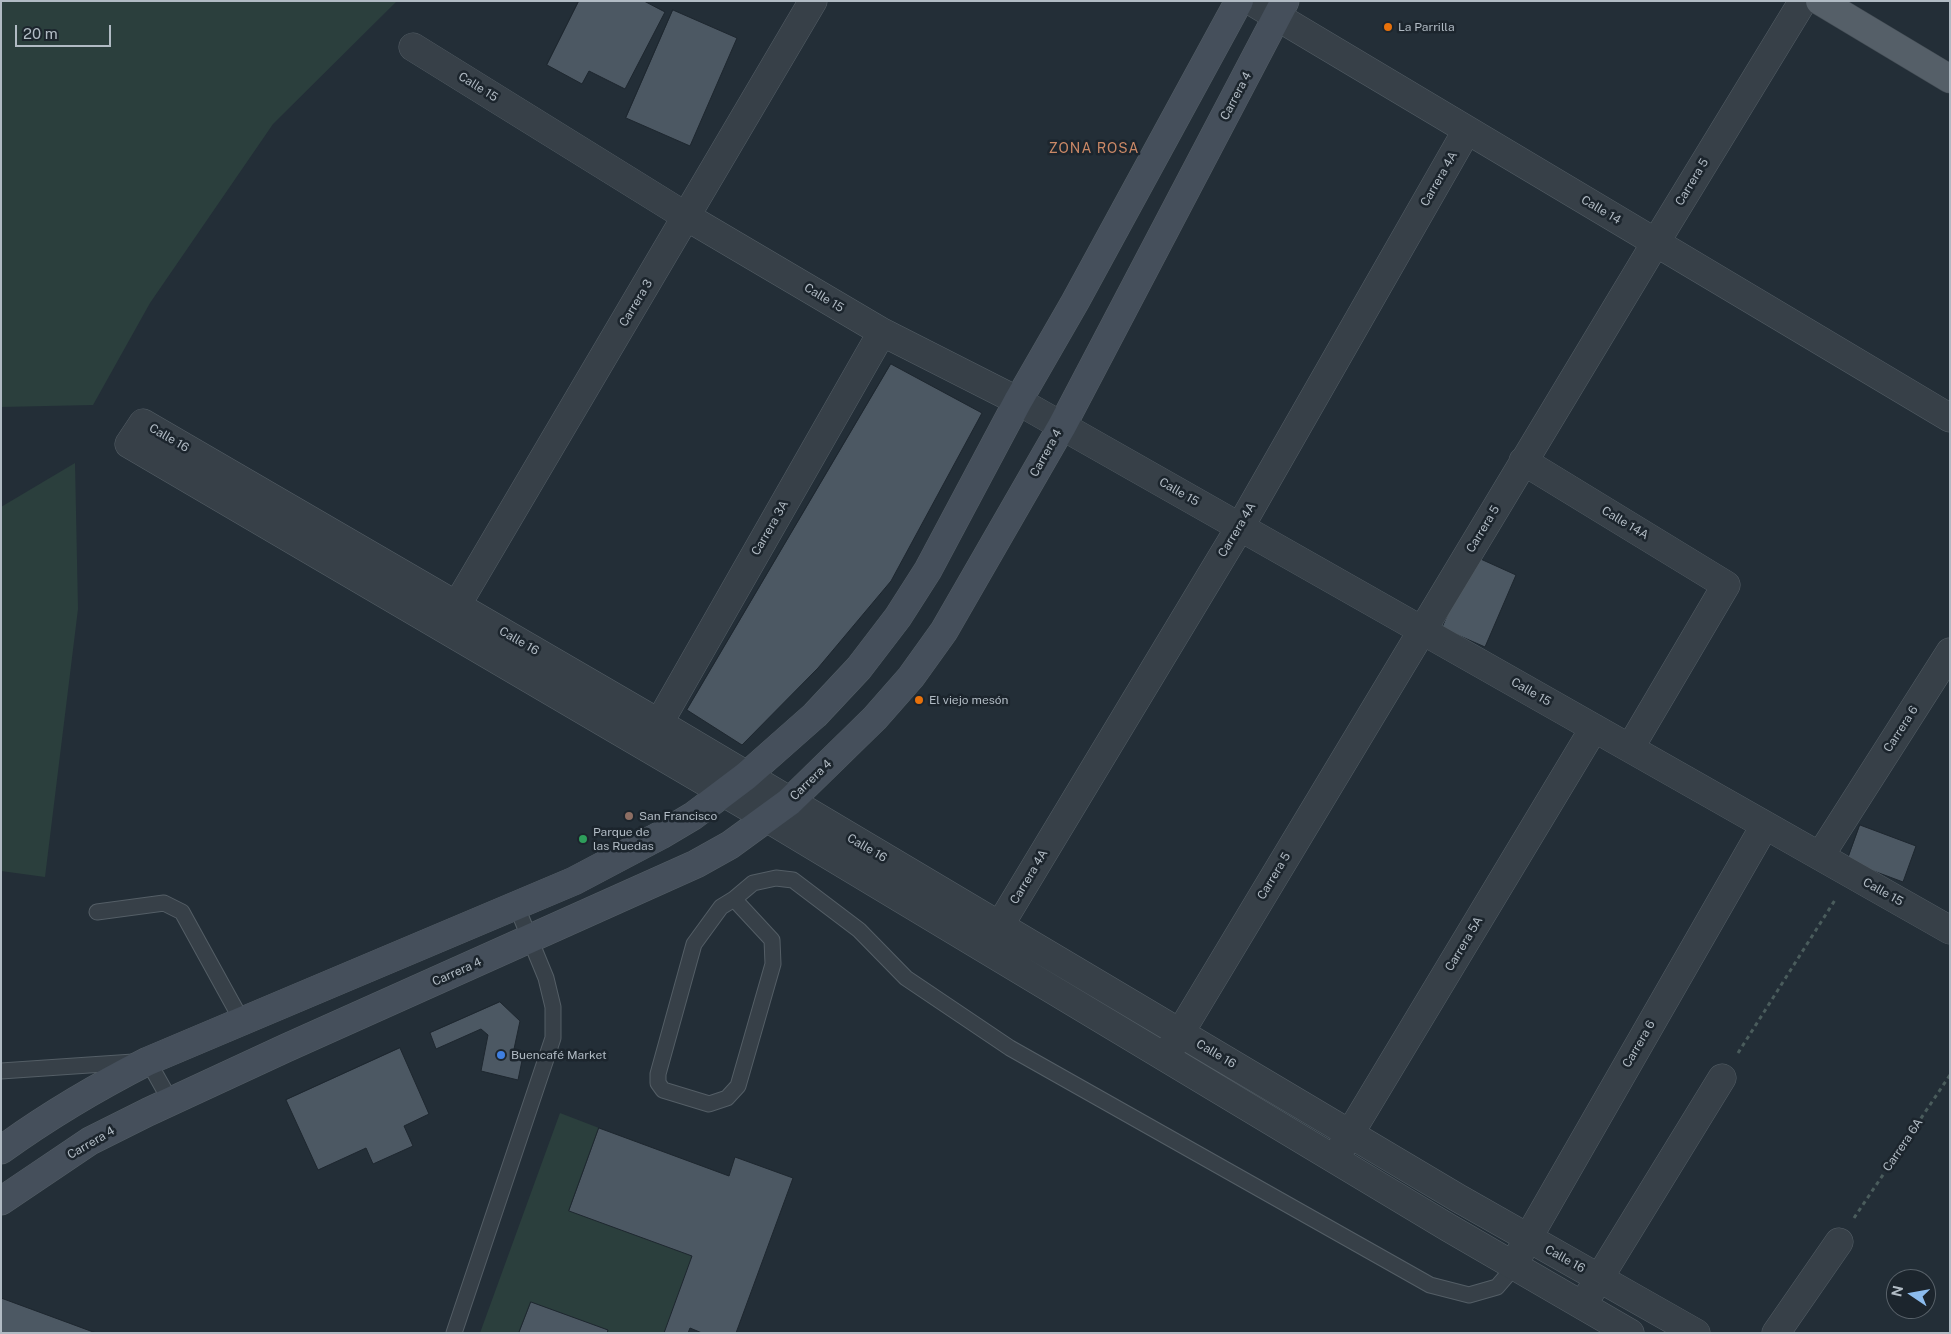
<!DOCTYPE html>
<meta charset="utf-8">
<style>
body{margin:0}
#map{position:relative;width:1951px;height:1334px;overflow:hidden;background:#232e37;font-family:"Public Sans",sans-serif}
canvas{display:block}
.frame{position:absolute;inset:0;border:2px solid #b1bbc4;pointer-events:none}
.north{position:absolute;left:1886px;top:1269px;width:50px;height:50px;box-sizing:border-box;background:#1c252d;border:1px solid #586169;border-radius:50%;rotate:282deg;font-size:14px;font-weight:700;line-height:20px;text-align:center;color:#b1bbc4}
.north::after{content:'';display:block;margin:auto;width:18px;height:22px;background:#8cbcee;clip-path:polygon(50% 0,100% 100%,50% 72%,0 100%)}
.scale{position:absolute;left:15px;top:25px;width:96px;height:22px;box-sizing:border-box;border:2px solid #b1bbc4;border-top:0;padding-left:6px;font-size:15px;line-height:18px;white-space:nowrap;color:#b1bbc4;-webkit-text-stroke:4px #1c252d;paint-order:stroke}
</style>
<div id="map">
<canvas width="1951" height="1334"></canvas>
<div class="frame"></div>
<div class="north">N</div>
<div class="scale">20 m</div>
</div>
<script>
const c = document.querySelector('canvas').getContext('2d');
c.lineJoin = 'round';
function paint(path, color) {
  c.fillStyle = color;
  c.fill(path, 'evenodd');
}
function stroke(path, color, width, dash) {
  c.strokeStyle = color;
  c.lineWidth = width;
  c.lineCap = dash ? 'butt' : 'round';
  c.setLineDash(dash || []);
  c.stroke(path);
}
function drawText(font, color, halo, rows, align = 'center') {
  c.font = font + ' "Public Sans",sans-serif';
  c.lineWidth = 5;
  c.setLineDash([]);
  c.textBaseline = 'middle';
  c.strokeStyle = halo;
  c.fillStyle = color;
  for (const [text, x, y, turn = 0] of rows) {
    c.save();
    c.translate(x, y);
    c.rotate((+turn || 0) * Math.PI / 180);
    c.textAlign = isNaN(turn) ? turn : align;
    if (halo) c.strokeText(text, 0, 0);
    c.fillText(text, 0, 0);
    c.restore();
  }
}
paint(new Path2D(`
 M1 1H397L273 124 150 303 93 405 1 407Z
 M75 463 78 609 45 877 1 871V507Z
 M560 1113 599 1128 569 1210 692 1256 664 1333H607L608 1330 531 1302 519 1333H480Z`), '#2b3f3d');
const building = new Path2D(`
 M579 1H644L665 12 625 89 589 71 582 84 547 65Z
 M673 10 737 38 690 146 626 118Z
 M891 364 982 413 891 581 818 668 742 745 687 710Z
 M1474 556 1516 575 1485 647 1442 628Z
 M1860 825 1916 846 1903 882 1847 861Z
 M500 1002 520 1021 514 1049 524 1051 518 1080 481 1071 488 1035 481 1029 436 1049 430 1033Z
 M400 1048 429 1114 404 1126 413 1146 373 1164 366 1148 318 1170 286 1100Z
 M599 1128 729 1176 735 1157 793 1178 736 1333H702L690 1328 688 1333H664L692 1256 569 1211Z
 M1 1298 96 1333H1Z
 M531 1302 608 1330 607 1333H519Z`);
paint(building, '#4c5863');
stroke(building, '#1e272f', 1);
const service = new Path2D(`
 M734 899 721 907 694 944 658 1074V1083L663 1090 709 1104 727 1098 738 1086 773 964 772 940 734 899 753 883 776 878 793 880 859 930 906 978 1010 1048 1430 1285 1469 1295 1497 1287 1515 1266
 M97 912 164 903 182 912 242 1021
 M1 1071 148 1061 171 1102
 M454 1333 553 1038V1007L546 978 516 905`);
const minor = new Path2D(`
 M1251 1 1950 418
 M413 47 687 217 882 332 1018 401 1950 930
 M1523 461 1726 585 1630 748
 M457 605 813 1
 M659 723 882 332
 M1820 856 1950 652
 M1000 925 1240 527 1467 130
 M1171 1048 1656 242 1803 1
 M1340 1150 1594 728
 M1519 1255 1528 1238 1765 825
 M1590 1293 1722 1078
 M1630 1333 1449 1228 767 818 129 444 143 423 659 723 1458 1198 1696 1333
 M1776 1333 1839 1242`);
const secondary = new Path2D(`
 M1 1150C48 1116 97 1087 148 1061L574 881 661 835 693 816 746 776 815 715 859 668 898 617 928 570 1018 401 1075 302 1239 1
 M1 1201 90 1141 148 1112 286 1048 696 864 730 845 789 802 875 718 911 677 944 631 1062 426 1285 1`);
const primary = new Path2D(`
 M1820 1 1950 79`);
stroke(service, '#545e66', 17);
stroke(minor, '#545e66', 29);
stroke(secondary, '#545e66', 29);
stroke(primary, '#404951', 29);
stroke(new Path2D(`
 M1738 1053 1835 900
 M1854 1218 1950 1075`), '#4a5c5c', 3, [4, 4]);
stroke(service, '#374048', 15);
stroke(minor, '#374048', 28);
stroke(secondary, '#454f5b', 28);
stroke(primary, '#555f68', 28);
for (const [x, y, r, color] of [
 [1388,27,5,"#e8710a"],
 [919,700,5,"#e8710a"],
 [629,816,5,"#8d6e63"],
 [583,839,5,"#2e9e5b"],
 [501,1055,5,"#3f7fe0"]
]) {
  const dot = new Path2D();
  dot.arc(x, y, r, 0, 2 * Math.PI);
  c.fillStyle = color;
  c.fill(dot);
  stroke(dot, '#1c252d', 2);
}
drawText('12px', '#b1bbc4', '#1c252d', [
 ["La Parrilla",1398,27],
 ["El viejo mesón",929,700],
 ["San Francisco",639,816],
 ["Parque de",593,832],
 ["las Ruedas",593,846],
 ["Buencafé Market",511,1055]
], 'left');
drawText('12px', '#b1bbc4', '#1c252d', [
 ["Calle 15",478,87,32],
 ["Carrera 4",1236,96,-62],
 ["Carrera 4A",1439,179,-60],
 ["Carrera 5",1692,182,-59],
 ["Calle 14",1601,210,31],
 ["Calle 15",824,298,31],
 ["Carrera 3",636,303,-59],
 ["Calle 16",169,438,30],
 ["Carrera 4",1046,453,-61],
 ["Calle 15",1179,492,30],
 ["Calle 14A",1625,523,31],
 ["Carrera 3A",770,528,-60],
 ["Carrera 5",1483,529,-59],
 ["Carrera 4A",1237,530,-59],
 ["Calle 16",519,641,30],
 ["Calle 15",1531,692,30],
 ["Carrera 6",1901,729,-57],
 ["Carrera 4",811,780,-44],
 ["Calle 16",867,848,30],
 ["Carrera 5",1274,876,-59],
 ["Carrera 4A",1029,877,-59],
 ["Calle 15",1883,892,29],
 ["Carrera 5A",1464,944,-59],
 ["Carrera 4",457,972,-24],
 ["Carrera 6",1639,1044,-60],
 ["Calle 16",1216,1054,31],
 ["Carrera 4",91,1143,-30],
 ["Carrera 6A",1903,1145,-56],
 ["Calle 16",1565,1259,29]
]);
c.letterSpacing = '1px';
drawText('14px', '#ca8866', '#1c252d', [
 ["ZONA ROSA",1094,149]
]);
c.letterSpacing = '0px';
</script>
